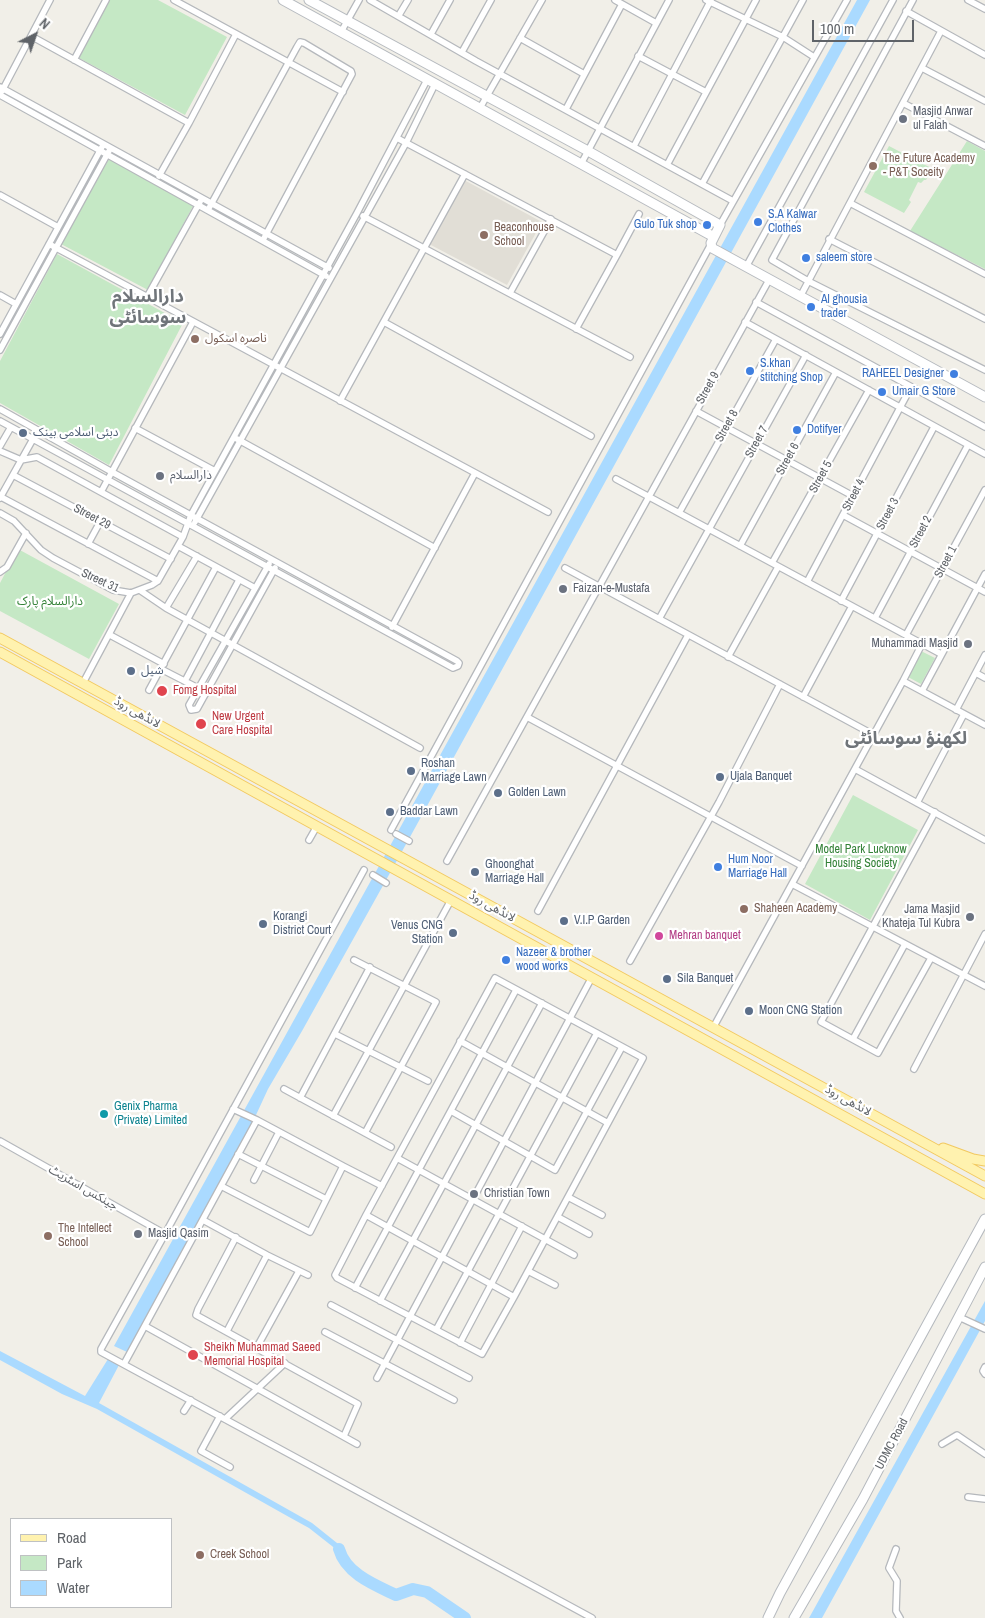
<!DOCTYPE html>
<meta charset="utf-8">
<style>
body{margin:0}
#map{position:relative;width:985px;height:1618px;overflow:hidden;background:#f1efe8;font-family:"Archivo Narrow",sans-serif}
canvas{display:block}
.legend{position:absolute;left:10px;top:1518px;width:162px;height:90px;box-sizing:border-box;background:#fff;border:1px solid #bfc1c3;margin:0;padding:6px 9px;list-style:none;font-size:15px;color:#5f6368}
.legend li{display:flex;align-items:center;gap:10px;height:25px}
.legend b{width:25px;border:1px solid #bfc1c3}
.north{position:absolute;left:10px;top:10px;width:50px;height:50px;-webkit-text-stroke:4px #fff;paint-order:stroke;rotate:41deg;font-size:14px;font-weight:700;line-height:20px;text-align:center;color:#5f6368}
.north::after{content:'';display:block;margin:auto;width:18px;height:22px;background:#5f6368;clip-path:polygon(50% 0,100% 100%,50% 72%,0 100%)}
.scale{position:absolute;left:812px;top:20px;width:102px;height:22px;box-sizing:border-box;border:2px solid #5f6368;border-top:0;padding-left:6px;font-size:15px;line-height:18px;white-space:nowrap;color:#5f6368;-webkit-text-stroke:4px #fff;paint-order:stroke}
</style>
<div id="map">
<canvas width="985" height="1618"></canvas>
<ul class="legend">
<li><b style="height:6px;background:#fff2af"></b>Road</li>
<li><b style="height:14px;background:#c5e8c5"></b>Park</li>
<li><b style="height:14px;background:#aadaff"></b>Water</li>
</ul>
<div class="north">N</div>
<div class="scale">100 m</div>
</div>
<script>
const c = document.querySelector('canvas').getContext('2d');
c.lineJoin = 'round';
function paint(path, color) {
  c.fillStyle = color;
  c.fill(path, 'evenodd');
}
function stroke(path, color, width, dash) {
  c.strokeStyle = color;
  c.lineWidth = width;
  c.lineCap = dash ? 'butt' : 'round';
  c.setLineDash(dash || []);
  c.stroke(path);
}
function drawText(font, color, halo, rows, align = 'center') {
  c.font = font + ' "Archivo Narrow","Noto Sans Arabic",sans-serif';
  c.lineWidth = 4.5;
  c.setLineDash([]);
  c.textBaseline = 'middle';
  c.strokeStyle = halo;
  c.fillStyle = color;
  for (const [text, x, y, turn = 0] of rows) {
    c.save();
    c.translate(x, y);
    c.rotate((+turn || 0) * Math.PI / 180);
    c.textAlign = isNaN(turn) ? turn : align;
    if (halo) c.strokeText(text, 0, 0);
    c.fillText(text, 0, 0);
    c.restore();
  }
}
paint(new Path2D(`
 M464 180 542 222 507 285 429 244Z`), '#e1ded6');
paint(new Path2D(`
 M110 0H158L227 37 185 115 79 58Z
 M967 141 985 151V269L910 231Z
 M889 146 933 169 926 180H924L921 183 918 182 909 200 911 202 904 213 864 192Z
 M109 159 193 206 148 290 61 244Z
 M57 254 183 323 109 465 0 403V361Z
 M18 549 119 604 89 659 0 611V583Z
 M921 651 935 658 921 684 908 677Z
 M853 795 918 830 870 920 805 884Z`), '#c5e8c5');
paint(new Path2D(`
 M857 0H870L410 837 302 1031 268 1089 256 1115 127 1352 114 1346Z
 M985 1301V1321L822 1618H809Z
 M0 1351 85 1396 108 1359 119 1365 99 1403 312 1523 342 1547 337 1550 309 1528 289 1517 97 1409 62 1394 0 1360Z`), '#aadaff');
stroke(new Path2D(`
 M339 1549C346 1574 375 1585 396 1595L413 1589 427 1592 465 1618`), '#aadaff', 12);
const street = new Path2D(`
 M174 0 343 92
 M370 0 476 61 733 201
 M615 0 656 23
 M706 0 783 37 814 57
 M913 0 772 260 808 281 985 370
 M968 0 985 9
 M906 11 985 55
 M399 15 408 0
 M341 32 359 0
 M431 34 450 0
 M31 36 189 123 236 34
 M520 38 584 74
 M462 52 491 0
 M638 56 706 92
 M74 60 106 0
 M922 68 985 101
 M0 87 329 268
 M2 91 50 0
 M0 95 326 276
 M903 103 985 146
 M480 108 542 0
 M566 109 622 4
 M397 138 617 255 576 329
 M634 146 711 0
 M581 164 669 0
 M667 165 756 0
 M159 176 189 123
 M702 184 803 0
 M0 195 58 227
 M850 203 985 274
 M208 210 297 47 300 42 304 43 351 71 352 74 263 240
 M363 216 630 357
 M720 225 847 0
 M829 239 985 319
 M49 244 548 512
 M617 255 639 214
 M746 267 893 0
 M510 293 551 219
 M0 295 16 304
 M147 297 200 202
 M800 297 941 31
 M756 302 985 427
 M384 322 591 436
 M745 322 985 454
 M0 334 102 147
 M0 350 109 151
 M340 401 465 174
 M0 409 112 472 457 661 459 663 458 666 453 668 0 421
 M696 411 853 496
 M135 428 215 471
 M237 439 435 548
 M0 446 11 427
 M0 451 21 460 37 457 183 537
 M13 475 171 559
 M616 479 941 654
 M101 492 193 322
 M1 497 158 581
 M0 498 33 439
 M0 513 14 521 41 550 53 558 113 590 131 593 152 585 158 581 183 537 191 515 357 213 427 80
 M679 513 776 339
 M843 515 985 592
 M195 522 406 143 435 84
 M88 544 100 522
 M178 546 255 588
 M740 546 836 372
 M772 563 869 390
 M269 564 189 705 191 710 197 709 275 568
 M565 568 874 735
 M0 572 7 567 26 533
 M807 582 911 387
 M141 591 166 608 420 748
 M841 601 934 427
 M166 608 197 556
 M875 618 968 445
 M659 619 806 355
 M392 627 475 473
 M110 635 164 664
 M906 635 985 490
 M728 657 778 567
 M161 669 198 688
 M976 673 985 678
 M185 681 239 580
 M903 681 985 725
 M83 683 131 593
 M149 690 216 567
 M922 691 985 574
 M803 697 852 606
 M956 710 985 655
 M527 717 802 866
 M855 769 985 840
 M917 803 964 714
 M391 830 710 246
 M396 834 409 841
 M309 840 317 826
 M447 861 769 280
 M364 870 165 1234 101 1349V1352L592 1618
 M373 875 386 883
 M792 884 985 986
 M538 911 688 635
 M931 958 878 1053 821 1022 935 812
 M354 960 436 1002 365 1133
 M630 961 719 802 780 684
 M495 978 643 1058 514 1297 482 1354 337 1278 335 1275 366 1215Z
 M713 1028 903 681 922 644
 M335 1034 428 1081
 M853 1039 905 944
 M460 1041 608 1123
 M914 1069 985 934
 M284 1089 391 1147
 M300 1098 370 967
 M233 1109 257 1120
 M451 1111 555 1170 622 1047
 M333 1116 451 900
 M0 1141 165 1234
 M238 1154 326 1199
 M397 1158 574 1255
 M254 1180 279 1132
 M221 1186 310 1232 343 1166 382 1186
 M568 1197 602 1215
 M366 1215 514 1297
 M558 1217 589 1234
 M203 1220 267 1255 308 1275
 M236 1237 198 1309 196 1315 358 1404 344 1436
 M528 1271 555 1285
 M355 1288 516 990
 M380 1301 542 1003
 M331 1305 469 1378
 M959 1317 985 1329
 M145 1326 357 1444
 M436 1330 597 1033
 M227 1331 267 1255
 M325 1332 454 1400
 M460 1343 522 1226
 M257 1347 299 1271
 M124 1364 257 1120 343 1166
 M985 1367 983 1371 985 1374
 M377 1378 592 977
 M184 1411 191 1400
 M220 1416 201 1451 230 1467
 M225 1419 285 1363
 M942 1444 957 1435 985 1454
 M968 1497 985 1499
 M896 1549 889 1568 897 1581 896 1611 900 1618`);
const secondary = new Path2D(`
 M283 0 714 237
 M309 0 588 151 720 225 711 243 712 248 985 397
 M768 1618 780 1593 985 1219
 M794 1618 863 1499 985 1267`);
const primary = new Path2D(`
 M0 638 985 1176
 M0 652 985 1194
 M943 1148 973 1159 985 1161`);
stroke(street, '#b5b8bc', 8);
stroke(secondary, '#b6babf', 11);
stroke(primary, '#f2c960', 11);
stroke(street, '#fff', 5.5);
stroke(secondary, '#fff', 9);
stroke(primary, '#fff2af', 9);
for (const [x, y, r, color] of [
 [903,119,5,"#6b7280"],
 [873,166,5,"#8d6e63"],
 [758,222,5,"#3f7fe0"],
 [707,225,5,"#3f7fe0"],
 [484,235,5,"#8d6e63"],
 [806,258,5,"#3f7fe0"],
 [811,307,5,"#3f7fe0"],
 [195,339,5,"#8d6e63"],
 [750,371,5,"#3f7fe0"],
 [954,374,5,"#3f7fe0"],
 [882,392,5,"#3f7fe0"],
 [797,430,5,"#3f7fe0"],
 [23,433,5,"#5c6f8a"],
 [160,476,5,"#6b7280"],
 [563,589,5,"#6b7280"],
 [968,644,5,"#6b7280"],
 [131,671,5,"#5c6f8a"],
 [162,691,6,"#e0444e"],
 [201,724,6,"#e0444e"],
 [411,771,5,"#5c6f8a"],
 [720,777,5,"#5c6f8a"],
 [498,793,5,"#5c6f8a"],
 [390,812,5,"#5c6f8a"],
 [718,867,5,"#3f7fe0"],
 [475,872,5,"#5c6f8a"],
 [744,909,5,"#8d6e63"],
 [970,917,5,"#6b7280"],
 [564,921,5,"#5c6f8a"],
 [263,924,5,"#5c6f8a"],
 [453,933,5,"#5c6f8a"],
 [659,936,5,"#d1479c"],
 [506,960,5,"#3f7fe0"],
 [667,979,5,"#5c6f8a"],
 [749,1011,5,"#5c6f8a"],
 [104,1114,5,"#0f9aa8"],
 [474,1194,5,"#6b7280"],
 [138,1234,5,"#6b7280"],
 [48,1236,5,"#8d6e63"],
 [193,1355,6,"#e0444e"],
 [200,1555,5,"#8d6e63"]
]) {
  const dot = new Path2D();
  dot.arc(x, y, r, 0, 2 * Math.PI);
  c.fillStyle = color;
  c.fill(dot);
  stroke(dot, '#fff', 2);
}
drawText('12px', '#5b616d', '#fff', [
 ["Masjid Anwar",913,112],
 ["ul Falah",913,126],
 ["دارالسلام",170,476],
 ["Faizan-e-Mustafa",573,589],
 ["Muhammadi Masjid",958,644,"right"],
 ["Jama Masjid",960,910,"right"],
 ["Khateja Tul Kubra",960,924,"right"],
 ["Christian Town",484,1194],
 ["Masjid Qasim",148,1234]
], 'left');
drawText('12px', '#785e54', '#fff', [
 ["The Future Academy",883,159],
 ["- P&T Soceity",883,173],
 ["Beaconhouse",494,228],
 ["School",494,242],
 ["ناصرہ اسکول",205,339],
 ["Shaheen Academy",754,909],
 ["The Intellect",58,1229],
 ["School",58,1243],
 ["Creek School",210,1555]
], 'left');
drawText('12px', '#366cbe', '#fff', [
 ["S.A Kalwar",768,215],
 ["Clothes",768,229],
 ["Gulo Tuk shop",697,225,"right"],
 ["saleem store",816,258],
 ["Al ghousia",821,300],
 ["trader",821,314],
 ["S.khan",760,364],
 ["stitching Shop",760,378],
 ["RAHEEL Designer",944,374,"right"],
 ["Umair G Store",892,392],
 ["Dotifyer",807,430],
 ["Hum Noor",728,860],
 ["Marriage Hall",728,874],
 ["Nazeer & brother",516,953],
 ["wood works",516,967]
], 'left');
drawText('12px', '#5f6368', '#fff', [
 ["Street 9",708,388,-61],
 ["Street 8",727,426,-61],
 ["Street 7",757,442,-61],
 ["Street 6",788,459,-61],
 ["Street 5",821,477,-61],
 ["Street 4",854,495,-62],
 ["Street 3",888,514,-62],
 ["Street 29",92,517,28],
 ["Street 2",921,532,-62],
 ["Street 1",946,562,-62],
 ["Street 31",100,581,25],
 ["لانڈھی روڈ",137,713,29],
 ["لانڈھی روڈ",492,907,29],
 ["لانڈھی روڈ",848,1101,29],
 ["جینکس اسٹریٹ",83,1188,30],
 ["UDMC Road",892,1444,-62]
]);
drawText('12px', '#4e5e75', '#fff', [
 ["دبئی اسلامی بینک",33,433],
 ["شیل",141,671],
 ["Roshan",421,764],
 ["Marriage Lawn",421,778],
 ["Ujala Banquet",730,777],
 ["Golden Lawn",508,793],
 ["Baddar Lawn",400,812],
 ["Ghoonghat",485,865],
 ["Marriage Hall",485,879],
 ["Korangi",273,917],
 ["District Court",273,931],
 ["V.I.P Garden",574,921],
 ["Venus CNG",443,926,"right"],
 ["Station",443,940,"right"],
 ["Sila Banquet",677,979],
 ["Moon CNG Station",759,1011]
], 'left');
drawText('12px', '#348238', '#fff', [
 ["دارالسلام پارک",50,602],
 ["Model Park Lucknow",861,850],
 ["Housing Society",861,864]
]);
drawText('12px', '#be3a42', '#fff', [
 ["Fomg Hospital",173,691],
 ["New Urgent",212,717],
 ["Care Hospital",212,731],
 ["Sheikh Muhammad Saeed",204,1348],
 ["Memorial Hospital",204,1362]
], 'left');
drawText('12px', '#b23c85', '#fff', [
 ["Mehran banquet",669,936]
], 'left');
drawText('12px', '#0d838f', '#fff', [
 ["Genix Pharma",114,1107],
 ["(Private) Limited",114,1121]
], 'left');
drawText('bold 18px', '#70757a', '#fff', [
 ["دارالسلام",148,297],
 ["سوسائٹی",148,318],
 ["لکھنؤ سوسائٹی",906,739]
]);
</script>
